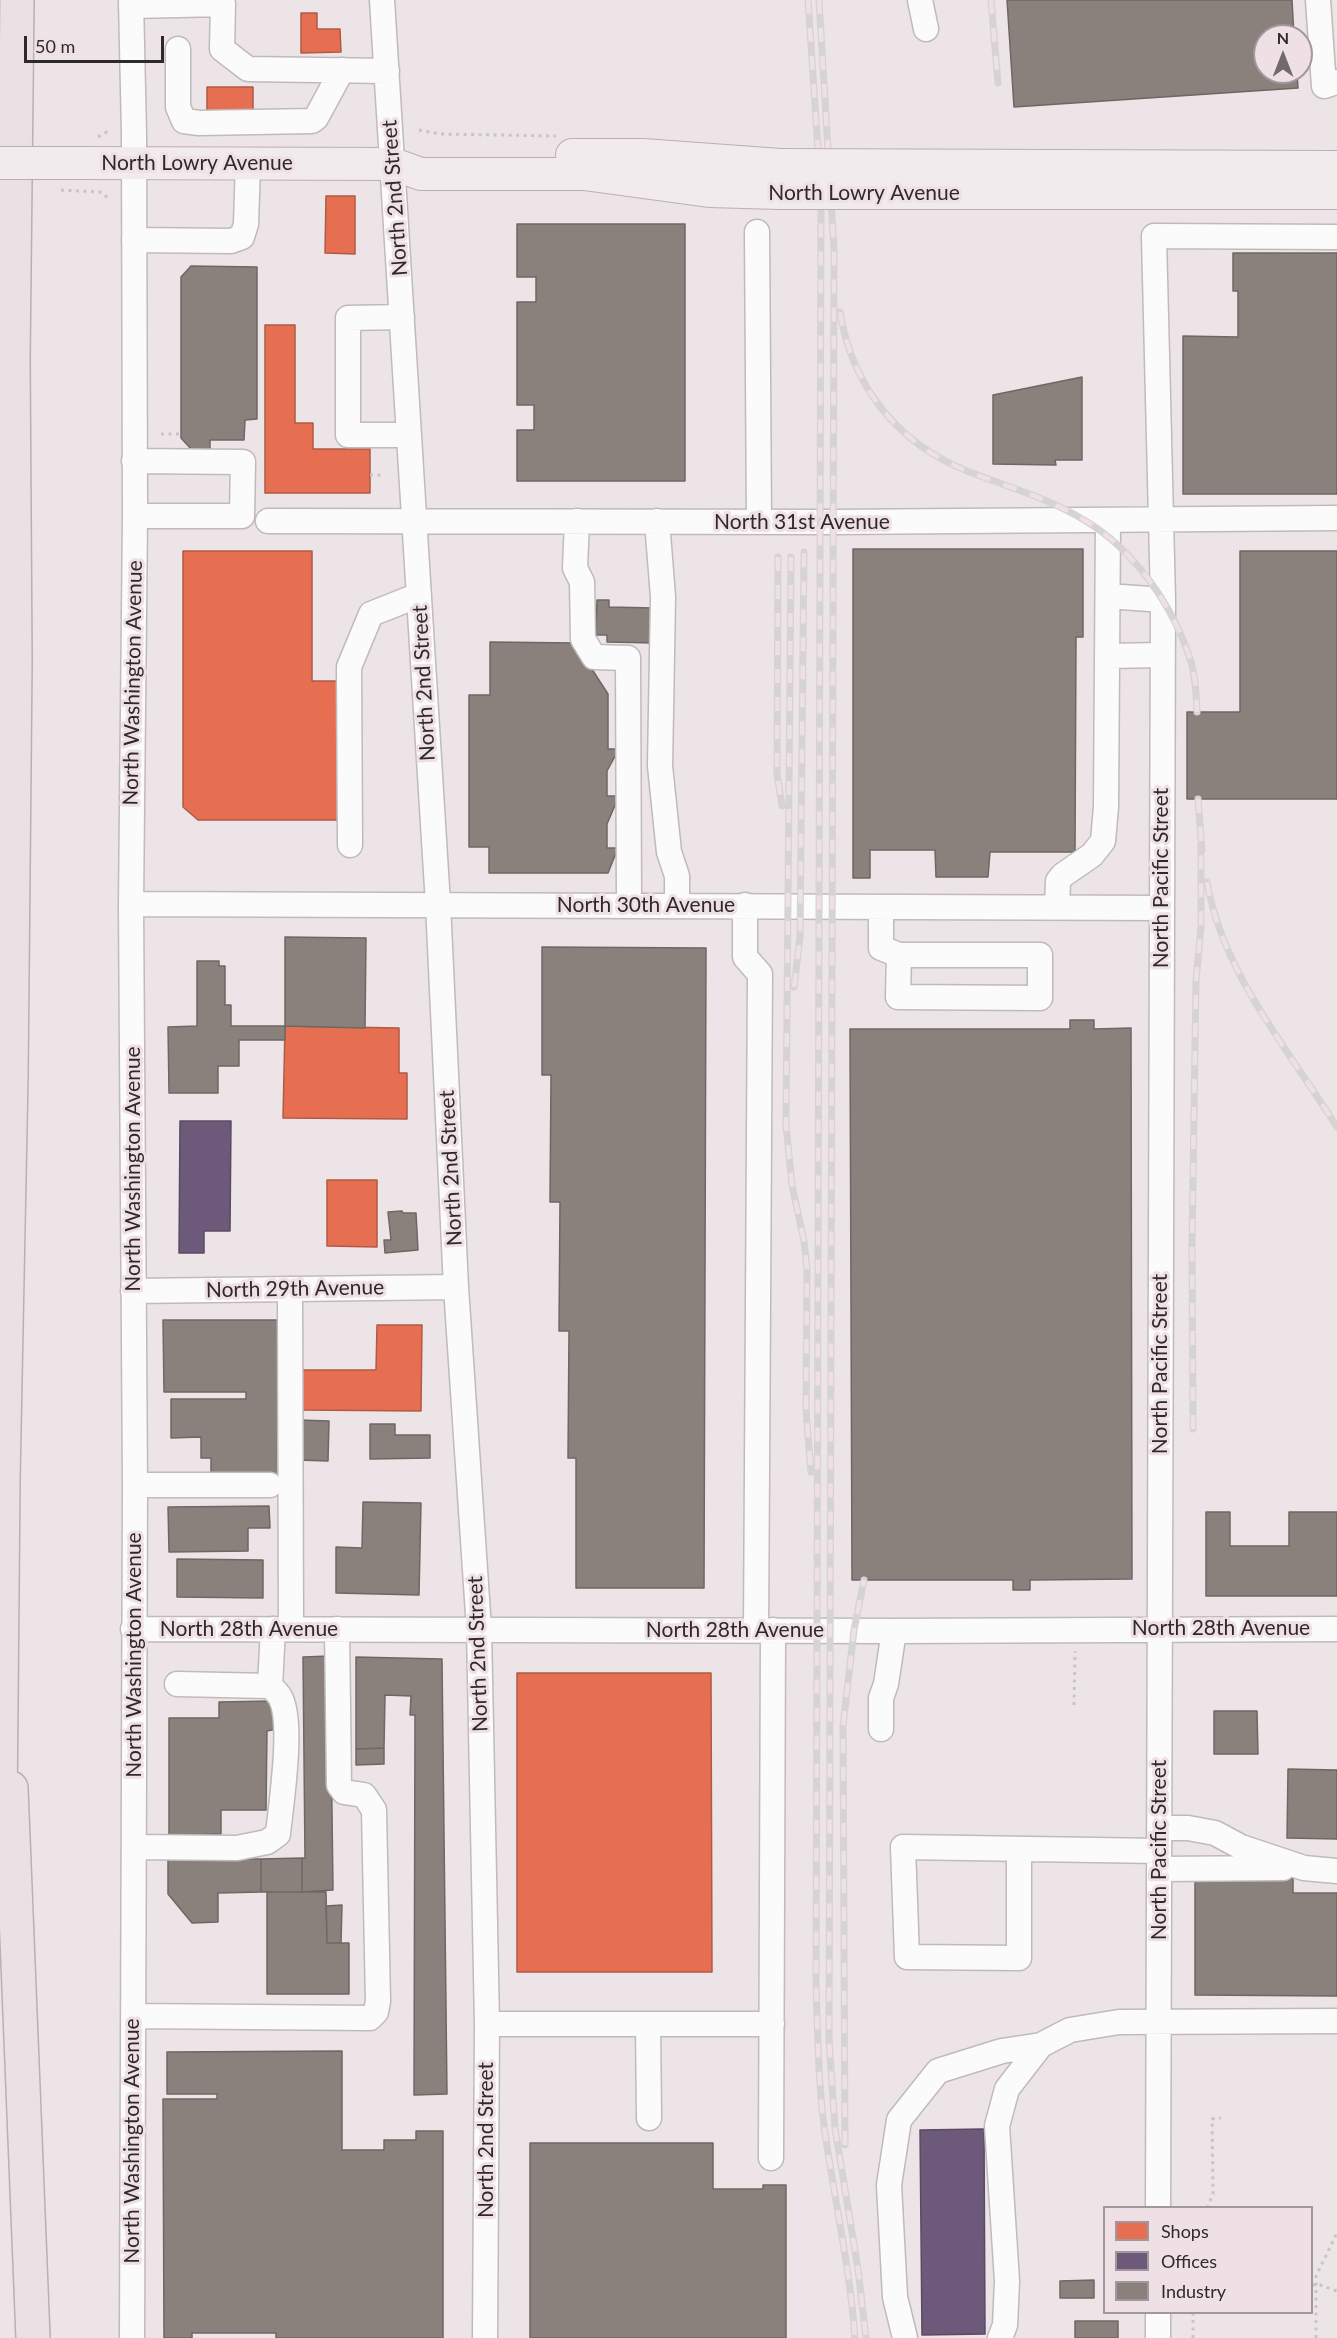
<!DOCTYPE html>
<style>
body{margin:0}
#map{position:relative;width:1337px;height:2338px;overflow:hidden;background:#ece4e7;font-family:Lato,sans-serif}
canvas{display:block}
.legend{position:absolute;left:1103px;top:2206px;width:210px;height:108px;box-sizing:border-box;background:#efe0e6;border:2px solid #a2979c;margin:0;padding:8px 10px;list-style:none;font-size:18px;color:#2f292c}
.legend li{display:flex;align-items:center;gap:12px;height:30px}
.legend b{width:30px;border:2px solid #a2979c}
.north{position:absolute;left:1253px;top:24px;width:60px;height:60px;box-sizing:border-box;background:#efe0e6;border:2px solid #a2979c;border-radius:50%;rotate:0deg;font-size:16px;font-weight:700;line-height:24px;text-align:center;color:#2f292c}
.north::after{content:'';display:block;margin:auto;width:21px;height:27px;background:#716a6d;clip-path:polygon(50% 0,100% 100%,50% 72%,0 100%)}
.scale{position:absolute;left:24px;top:36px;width:140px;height:27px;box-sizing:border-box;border:3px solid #2f292c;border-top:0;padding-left:8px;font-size:18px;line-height:21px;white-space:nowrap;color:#2f292c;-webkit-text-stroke:4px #efe0e6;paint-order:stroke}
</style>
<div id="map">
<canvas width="1337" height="2338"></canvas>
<ul class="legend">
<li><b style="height:16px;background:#e76f51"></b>Shops</li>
<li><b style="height:16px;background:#6d597a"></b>Offices</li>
<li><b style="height:16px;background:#8a817c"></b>Industry</li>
</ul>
<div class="north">N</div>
<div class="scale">50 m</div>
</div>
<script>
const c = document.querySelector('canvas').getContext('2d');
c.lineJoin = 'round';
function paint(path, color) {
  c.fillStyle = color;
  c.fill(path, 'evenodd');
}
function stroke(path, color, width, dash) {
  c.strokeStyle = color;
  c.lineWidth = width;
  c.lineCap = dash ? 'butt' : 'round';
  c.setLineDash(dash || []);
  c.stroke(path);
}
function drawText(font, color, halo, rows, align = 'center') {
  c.font = font + ' Lato,sans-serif';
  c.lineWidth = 6;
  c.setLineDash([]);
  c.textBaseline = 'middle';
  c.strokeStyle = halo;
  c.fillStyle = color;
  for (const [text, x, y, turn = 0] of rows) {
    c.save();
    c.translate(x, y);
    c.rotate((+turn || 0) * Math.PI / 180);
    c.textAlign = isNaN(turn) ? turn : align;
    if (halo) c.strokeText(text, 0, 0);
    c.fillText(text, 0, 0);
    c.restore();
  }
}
const shops = new Path2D(`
 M301 13H317V29H340L341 52 301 53Z
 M207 87H253V118L207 117Z
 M326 196H355V254L325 253Z
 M265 325H295V423H313V449H370V493H265Z
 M183 551H312V681H340V820H198L183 807Z
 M285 1026 399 1028V1073H407V1119L283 1118Z
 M327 1180H377V1247L327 1246Z
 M377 1325H422L421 1411 299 1410V1370H376Z
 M517 1673H711L712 1972H517Z`);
paint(shops, '#e76f51');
stroke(shops, '#b05a46', 1.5);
const offices = new Path2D(`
 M180 1121H231L230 1231H204V1253H179Z
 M984 2129 985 2334 922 2335 920 2130Z`);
paint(offices, '#6d597a');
stroke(offices, '#5a4b63', 1.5);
const industry = new Path2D(`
 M1007 0H1292L1294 36H1265V72H1297L1298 88 1014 107Z
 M517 224H685V481H517V430H534V405H517V302H536V277H517Z
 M1233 253H1337V494H1183V336L1238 337V291H1233Z
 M191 266 257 267V419L245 420 244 440H210V449L192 450 181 438V277Z
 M1082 377V460H1055L1056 465 993 464V395Z
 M853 549H1083V637H1076L1075 852H990L988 877H936L935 850H870V878H853Z
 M1240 551H1337V799H1187V712H1240Z
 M597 600H609V607L654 608V643L607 642V635H596Z
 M490 642 575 643 608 694V749H619L607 771V796H619L607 824V848H618L608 873H489V847H469V695H490Z
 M285 937 366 938 365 1028 285 1026Z
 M542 947 706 948 704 1588H576V1458H568L569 1331H559L560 1202H550L551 1075H542Z
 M197 961H219V966H225V1005H231V1026H285V1040H239V1066H218V1093H169L168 1027 197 1026Z
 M1070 1020H1094V1029L1131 1028 1132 1579 1030 1580V1590H1013V1580H852L850 1029H1070Z
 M402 1211 403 1213H416L418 1250 385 1253 384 1240H391L388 1212Z
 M163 1320H285V1474H211V1458H201V1437L171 1438V1399H246V1392H164Z
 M299 1420 329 1421 328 1461 298 1460Z
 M370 1424H395V1435H430V1458L370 1459Z
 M363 1502 421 1503 419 1595 336 1593V1547L362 1548Z
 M269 1506 270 1528H248V1551L169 1552 168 1507Z
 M1206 1512H1230V1546H1289V1512H1337V1596H1206Z
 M177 1559 263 1560V1598L177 1597Z
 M330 1656 333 1890 302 1892V1858H305L303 1657Z
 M356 1657 442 1659 447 2094 414 2095 415 1715H410L411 1696 385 1695 384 1748 356 1749Z
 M273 1701 277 1729 267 1731 266 1810H221V1834L169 1836V1718H219V1702Z
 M1214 1711H1257L1258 1754H1214Z
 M384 1748V1764L356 1765V1749Z
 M1288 1769 1337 1770V1839L1287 1838Z
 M302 1858V1892H261V1859Z
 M168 1859H261V1892L218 1893V1922L192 1923 168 1894Z
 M1195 1875H1293V1893H1337V1996L1195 1995Z
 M267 1892H326L327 1943H349V1994H267Z
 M342 1905 341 1943H327L326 1906Z
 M342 2051V2150H384V2140H416V2131H443V2338H276V2333H192V2338H164L163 2099H217V2094H167V2052Z
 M530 2143H713V2189H763V2185H786V2338H530Z
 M1094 2280V2298H1060V2281Z
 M1075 2321H1118V2338H1075Z`);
paint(industry, '#8a817c');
stroke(industry, '#6f6764', 1.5);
const minor = new Path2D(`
 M131 0 134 135 135 516 131 904 135 1485 132 2338
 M382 0 438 904 456 1287 479 1629 487 2024 485 2338
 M920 0 926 29
 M1318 0 1324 86 1337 82
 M131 6 223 4 222 49 248 69 387 71
 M178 49V107L184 121 199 123 312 121 316 118 342 70
 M757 232 759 522
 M134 240 231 241 242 237 246 224 248 163
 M402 317 348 318V435H409
 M134 461 243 462 242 516H135
 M268 521 832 522 1337 518
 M577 521 575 568 582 582 583 639 594 657 628 658 629 905
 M657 521 663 597 660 766 669 852 677 876V905
 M1108 596 1163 600
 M1107 656 1162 655
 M350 845 349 667 371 614 419 595
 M131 904 1161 908
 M745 905V957L760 974 756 1630
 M881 907V948L899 955H1040V998L898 997 899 955
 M1057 907 1058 881 1063 875 1092 855 1103 841 1106 807 1108 520
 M290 1289 291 1629
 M133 1291 456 1287
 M135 1485H270
 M133 1629 894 1631 1337 1629
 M177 1684 270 1686 273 1629
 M881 1729V1698L886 1684 894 1631
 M1159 1828H1188L1215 1833 1241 1847 1304 1868 1337 1871
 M134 1847 237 1848 267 1842 278 1834C281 1804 294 1721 280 1697 278 1693 273 1689 270 1686
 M1019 1849V1958L907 1957 903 1847 1159 1851
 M1159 1869 1283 1868
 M133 2016 370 2018 376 2012 378 2001 374 1810 364 1795 344 1792 339 1785 337 1629
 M487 2024H772
 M648 2024 649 2118
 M771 2158 773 1630
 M1158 2208 1163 600 1154 236 1337 237
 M1158 2312V2338
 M905 2338 895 2297 889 2185 899 2120 938 2071 1002 2051 1041 2045
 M1000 2338 1005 2325 1007 2281 997 2126 1007 2089 1041 2045 1070 2030 1119 2022 1337 2021`);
const major = new Path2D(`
 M572 155H643L780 165
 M83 163 393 164 421 174H584L709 191 780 193`);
const highway = new Path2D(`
 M11 1788 33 2338
 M0 1813 3 1478 11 1076 15 661 13 359 17 0`);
stroke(minor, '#c0babd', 27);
stroke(major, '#bcaeb4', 34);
stroke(highway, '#bcaeb4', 36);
stroke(new Path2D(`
 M419 130 440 134 556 136
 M98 137 107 132 109 134
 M61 190 100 192 108 198 110 196
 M161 434H181
 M370 475H385
 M1074 1705 1075 1651
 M1207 2208 1213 2194 1212 2119 1221 2118
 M1312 2285H1320L1337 2291
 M1193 2338V2312
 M1316 2338V2276L1337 2233`), '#c7c5c6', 3, [3, 4.5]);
stroke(minor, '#fcfbfb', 24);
stroke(major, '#f2ebee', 32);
stroke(highway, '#ebe1e5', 33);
const rail = new Path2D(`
 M808 0 821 195 816 1986C818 2035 818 2085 825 2133 835 2202 850 2269 855 2338
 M819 0 834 250 829 2040 835 2128 858 2269 866 2338
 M991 0 998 83
 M840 312C852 386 897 443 967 471 1006 486 1048 498 1084 520 1135 550 1174 607 1191 662 1196 678 1196 695 1197 712
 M778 557 777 774 782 806
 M791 557 786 1125 792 1185 804 1241 807 1269 806 1410 811 1472
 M1198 799 1202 850
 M1207 882C1223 974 1288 1049 1337 1127
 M794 987 800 937 804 552
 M1193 1429 1192 1246 1196 981 1201 927V843
 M845 2145 843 1726 854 1630 864 1580`);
stroke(rail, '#d6d3d4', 7);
stroke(rail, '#efe0e6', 4.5, [14]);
const majorBridge = new Path2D(`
 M0 163H83
 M780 165 1337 167
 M780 193H1337`);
stroke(majorBridge, '#bcaeb4', 34, []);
stroke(majorBridge, '#f2ebee', 32);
drawText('21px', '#2f292c', '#efe0e6', [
 ["North Lowry Avenue",197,163],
 ["North Lowry Avenue",864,193],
 ["North 2nd Street",395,198,-94],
 ["North 31st Avenue",802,522],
 ["North Washington Avenue",133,683,-89],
 ["North 2nd Street",424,683,-93],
 ["North Pacific Street",1161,878,-90],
 ["North 30th Avenue",646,905],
 ["North 2nd Street",451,1168,-93],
 ["North Washington Avenue",133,1169,-90],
 ["North 29th Avenue",295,1289,-1],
 ["North Pacific Street",1160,1364,-90],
 ["North 28th Avenue",1221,1628],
 ["North 28th Avenue",249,1629],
 ["North 28th Avenue",735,1630],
 ["North 2nd Street",478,1654,-92],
 ["North Washington Avenue",134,1655,-90],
 ["North Pacific Street",1159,1850,-90],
 ["North 2nd Street",486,2140,-90],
 ["North Washington Avenue",132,2141,-90]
]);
</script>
